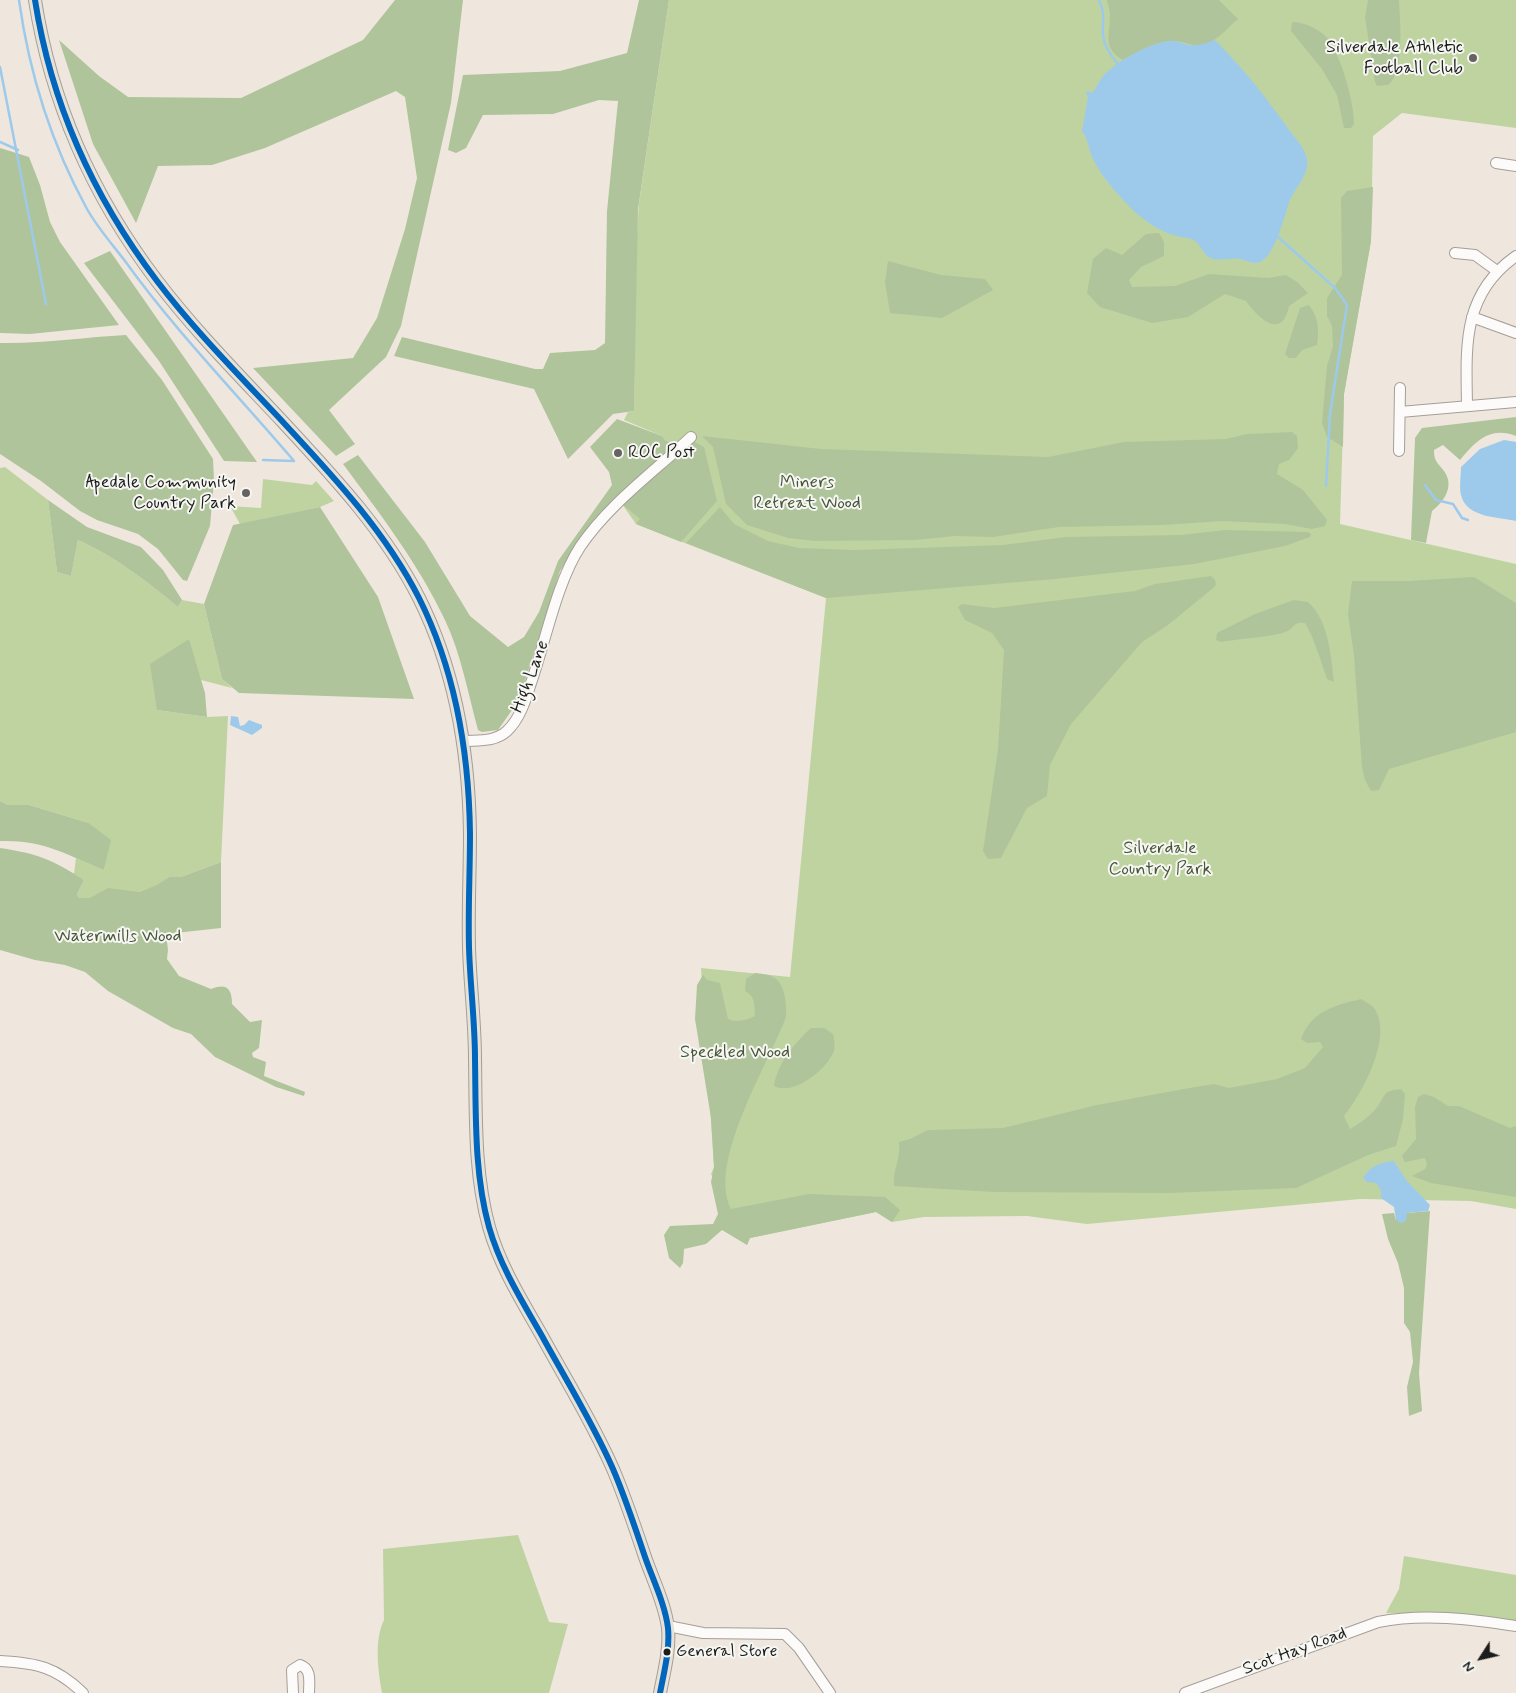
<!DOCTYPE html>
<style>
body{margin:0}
#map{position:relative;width:1516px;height:1693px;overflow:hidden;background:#efe7de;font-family:Mynerve,sans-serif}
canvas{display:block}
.north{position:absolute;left:1456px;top:1633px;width:50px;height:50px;-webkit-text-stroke:4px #f6f6f2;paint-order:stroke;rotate:235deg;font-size:14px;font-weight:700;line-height:20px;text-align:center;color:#1c1c1c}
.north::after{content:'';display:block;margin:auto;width:18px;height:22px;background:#1c1c1c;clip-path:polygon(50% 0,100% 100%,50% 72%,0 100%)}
</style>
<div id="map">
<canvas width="1516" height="1693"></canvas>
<div class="north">N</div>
</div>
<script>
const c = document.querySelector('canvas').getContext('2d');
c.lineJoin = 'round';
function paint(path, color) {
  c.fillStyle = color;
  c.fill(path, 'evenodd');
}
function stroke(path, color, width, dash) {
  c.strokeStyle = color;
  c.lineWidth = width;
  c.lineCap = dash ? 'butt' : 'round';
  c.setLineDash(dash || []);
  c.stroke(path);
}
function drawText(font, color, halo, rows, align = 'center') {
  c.font = font + ' Mynerve,sans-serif';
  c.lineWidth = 4;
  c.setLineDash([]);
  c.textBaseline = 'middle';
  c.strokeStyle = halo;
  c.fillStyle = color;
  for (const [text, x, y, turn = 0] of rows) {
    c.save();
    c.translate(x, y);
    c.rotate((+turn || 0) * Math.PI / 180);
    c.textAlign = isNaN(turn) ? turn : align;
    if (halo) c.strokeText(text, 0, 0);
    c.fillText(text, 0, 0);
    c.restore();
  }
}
paint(new Path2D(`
 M669 0H1516V128L1402 113 1373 136 1371 241 1344 394 1340 524 1516 564V1209L1471 1201 1360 1199 1087 1224 1027 1216 924 1217 892 1222 876 1212 750 1238 747 1245 711 1174 714 1167 701 968 790 977 826 598 636 524 622 504 675 442 666 441 662 436 624 420 628 412 634 411 636 247 639 203Z
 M5 467 48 500 57 572 71 576 78 540C116 557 146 581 178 607L182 600 204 604 222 679 232 688 201 680 188 639 157 710 207 717 228 716 221 862 181 877H169L158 885 139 892 97 894 89 898H79L77 894 84 880 74 874 76 858 104 870 110 840 89 823 29 805H8L0 801V468Z
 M263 479 312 485 316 481 334 501 320 507 240 524 230 506 261 508Z
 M518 1535 549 1622 568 1624 549 1693H382C378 1671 374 1640 384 1620L383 1549Z
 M1404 1556 1516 1575V1623L1450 1615 1386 1613 1399 1589Z`), '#bfd3a1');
paint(new Path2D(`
 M395 0H463L451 103 401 326 386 357 329 410 355 444 336 456 253 368 353 358 377 318 405 229 417 178 405 97 396 91 265 148 212 165 158 166 136 223 93 144 59 40 99 76 128 97 241 98 363 40Z
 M639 0H669L638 209 634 411 613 414 568 459 534 389 394 356 402 337 535 369H543L550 353 595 350 605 343 607 211 618 101 599 100 553 114 483 115 466 148 456 153 448 150 463 75 560 71 627 53Z
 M1107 0H1219L1238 19C1228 27 1218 41 1204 44 1193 48 1185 41 1174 41 1158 40 1137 52 1123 60 1102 48 1110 35 1110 16 1110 11 1108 5 1107 0Z
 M1368 0H1399C1400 20 1405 73 1388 85L1377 86 1375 82 1365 17Z
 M1292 22C1305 22 1322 30 1330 41 1342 61 1354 101 1354 124L1351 128H1344L1337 95 1322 69 1291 31Z
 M0 148 29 157 40 185 50 222 60 242 119 325 30 334 0 333Z
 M1373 187 1371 241 1344 394 1343 447 1327 437 1322 423 1327 366 1333 346 1332 326 1327 316V298L1342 275 1341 198 1347 191Z
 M1159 233 1164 242V256L1141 267 1129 280 1132 287 1175 286 1209 274 1268 278 1286 275 1297 282 1308 293 1289 306C1282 341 1258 318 1246 301L1225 294 1188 317 1152 323 1100 307 1087 293 1093 259 1106 248 1122 255 1146 234Z
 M110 251 257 462 224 461 159 361 84 263Z
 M888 261 941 275 985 279 993 290 942 318 890 313 885 282Z
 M1309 305C1319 318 1319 329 1317 345L1302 350 1296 358H1289L1285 354 1300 308Z
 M126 335 162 380 213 459 214 481 210 526 187 581 183 580 158 549 138 534 97 520 80 511 41 481 0 454V343C42 344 84 337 126 335Z
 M1516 417V436C1490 426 1476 441 1460 460L1443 445 1434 450C1434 462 1438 463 1444 471 1455 486 1444 502 1432 511L1426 543 1411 540 1415 438 1422 428Z
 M617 419 662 436 666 441 675 442 673 448 589 529 560 571 519 700 498 730 482 732 478 730C468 693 461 654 445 620 418 563 380 514 343 464L358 455 425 542 470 616 508 647 524 637 539 612 558 561 612 485 609 472 590 447Z
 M1292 432 1297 436 1298 448 1289 460 1279 464 1277 474 1303 490 1327 520 1325 526 1312 529 1285 524 1222 521 1163 525 1059 527 993 537 955 536 915 540 815 541 788 538 747 525 726 504 713 447 702 436 821 449 1048 457 1124 442 1226 439 1247 434Z
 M693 441 704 447 717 501 681 542 636 524 640 519 622 504Z
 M48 500 87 527 141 547 163 570 182 600 178 607C146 581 116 557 78 540L71 576 57 572Z
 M320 507 378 597 414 699 239 693 222 679 204 604 233 525Z
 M720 507 734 524 768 541 799 548 855 550 1003 545 1066 537 1181 535 1225 530 1308 532 1311 534 1310 537 1285 546 1194 564 1055 579 826 598 686 543Z
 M1211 576 1215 580 1216 585 1212 589 1168 625 1142 642 1071 724 1050 765 1047 796 1027 808 1001 858 988 859 983 851 998 750 1004 650 992 633 965 620 958 607 962 604 994 608 1135 591 1155 584Z
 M1474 577 1516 603V732L1389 769 1379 790 1371 791 1365 780 1362 767 1354 655 1348 614 1352 581H1409Z
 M1294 600 1308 602C1329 621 1331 656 1334 682L1327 679C1322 664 1313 635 1305 623 1294 620 1294 629 1285 632 1273 637 1235 639 1221 642L1216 640 1217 633 1255 614Z
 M189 639 205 693 207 717 157 710 150 664Z
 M0 801 8 805H29L89 823 111 840 104 870C65 854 44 840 0 841Z
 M0 848C39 854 51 859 84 880L77 894 79 898H89L108 888 139 892 157 885 169 877H181L221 862V928L166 934 168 950 167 959 179 976 211 989C226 983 232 988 232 1004L250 1022 262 1020 259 1048 252 1053 253 1057 266 1062 264 1076 305 1092 304 1096 276 1087 215 1057 191 1034 173 1028 108 991 85 972 65 965 35 960 0 950Z
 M755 973C760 974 767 974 771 976 785 981 787 1004 786 1017 769 1063 707 1162 731 1209L809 1194 885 1197 900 1210 892 1222 876 1212 750 1238 747 1245 722 1230 706 1244 684 1249 683 1263 680 1268 669 1258 664 1235 670 1226 713 1224 718 1214 711 1182 714 1167 711 1118 695 1019 697 985 703 975 707 980 720 983 728 1019C736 1023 747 1020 755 1016 754 1005 756 997 745 991L746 979Z
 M1361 999C1365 1002 1371 1004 1374 1008 1394 1036 1362 1094 1344 1116L1350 1129C1360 1123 1371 1116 1378 1106 1386 1094 1383 1091 1401 1089L1405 1094 1403 1119 1396 1146 1368 1155 1296 1188 1169 1193 994 1192 894 1186C892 1172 901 1159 899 1142L910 1139 928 1130 1003 1128 1097 1105 1195 1087 1214 1084 1229 1088 1277 1079 1305 1068 1323 1047 1320 1042 1307 1043 1301 1039C1311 1011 1336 1005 1361 999Z
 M811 1028H824L833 1034C834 1040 836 1048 833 1053 825 1071 793 1096 774 1086 778 1062 794 1044 811 1028Z
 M1424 1094 1434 1097 1448 1106H1459L1510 1128 1516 1126V1197L1431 1183 1412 1176 1425 1169 1427 1165 1425 1158 1405 1162 1402 1156 1416 1139 1415 1107 1418 1097Z
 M1430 1211 1419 1373 1422 1411 1409 1416 1407 1387 1413 1362 1410 1332 1404 1323V1288L1398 1263 1388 1239 1382 1214 1394 1213 1396 1220 1407 1213Z`), '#afc49a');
paint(new Path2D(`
 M1215 40C1242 67 1265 96 1287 127 1293 136 1303 145 1306 156 1312 172 1296 186 1290 200 1284 216 1276 252 1262 261 1254 266 1247 260 1240 259 1232 257 1222 261 1213 259 1203 256 1202 246 1195 241 1189 237 1184 238 1177 236 1163 233 1146 222 1135 212 1120 197 1102 178 1093 159 1088 149 1089 140 1082 131L1088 97 1086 93 1088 91 1092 93C1097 88 1099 80 1105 74 1119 60 1154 40 1174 41 1178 41 1181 43 1185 44 1195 47 1205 44 1215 40Z
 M1504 440 1516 442V521C1499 517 1466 518 1461 495 1459 487 1461 476 1461 467L1480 449Z
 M231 716 238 717 240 726 244 725 249 720 262 725V728L252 735 230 725Z
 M1394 1161 1406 1180 1430 1205 1428 1211 1407 1213 1406 1221 1401 1223 1396 1220 1394 1207 1381 1198V1190L1376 1183 1367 1182 1363 1178C1370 1166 1381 1162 1394 1161Z`), '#9dcaeb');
stroke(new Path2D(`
 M19 0C29 72 52 145 87 209 97 227 112 244 125 261 176 332 237 394 294 461L263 460
 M1099 0C1106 17 1102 19 1103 35 1104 46 1111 56 1118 64
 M0 67 46 304
 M0 142 18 150
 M1278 237 1335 288 1347 305 1330 414 1326 486
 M1425 485 1436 500 1453 504 1462 518 1468 520`), '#9dcaeb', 2.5);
const minor = new Path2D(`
 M1496 163 1516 166
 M1455 253 1475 255 1497 271
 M1472 317 1516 333
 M1467 405C1466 346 1462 294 1516 256
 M1400 412 1516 402
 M1399 451 1400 388
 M464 741C479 740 495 742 507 731 520 719 526 699 531 683 545 643 557 582 580 547 609 504 654 472 691 437
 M668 1626 703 1633 785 1634 799 1648 830 1693
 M0 1661C37 1663 56 1667 83 1693
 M293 1693 292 1670 300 1665C312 1669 309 1682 309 1693
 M1185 1693 1378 1622C1423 1613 1471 1619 1516 1626`);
const major = new Path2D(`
 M35 0C51 103 94 198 157 281 195 331 239 375 282 421 333 476 385 531 419 598 456 672 469 752 470 834 470 872 468 909 469 947 470 984 475 1021 475 1059 476 1115 474 1173 489 1227 500 1266 522 1301 542 1336 566 1380 593 1423 613 1469 625 1497 635 1527 645 1557 653 1580 665 1604 668 1628 670 1650 664 1672 660 1693`);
stroke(minor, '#a39e99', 12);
stroke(major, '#a39e99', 14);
stroke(minor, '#fdfbfa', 10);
stroke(major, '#e8e2d6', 12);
stroke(new Path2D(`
 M35 0C51 103 94 198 157 281 195 331 239 375 282 421 333 476 385 531 419 598 456 672 469 752 470 834 470 872 468 909 469 947 470 984 475 1021 475 1059 476 1115 474 1173 489 1227 500 1266 522 1301 542 1336 566 1380 593 1423 613 1469 625 1497 635 1527 645 1557 653 1580 665 1604 668 1628 670 1650 664 1672 660 1693`), '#0065bd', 6);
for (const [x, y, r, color] of [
 [1473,58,5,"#666360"],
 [618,453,5,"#666360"],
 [246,493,5,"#666360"],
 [667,1652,4.5,"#1c1c1c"]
]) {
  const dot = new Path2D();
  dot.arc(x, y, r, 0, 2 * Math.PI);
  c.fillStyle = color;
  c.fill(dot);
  stroke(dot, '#f6f6f2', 2);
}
drawText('17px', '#1c1c1c', '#f6f6f2', [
 ["General Store",676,1652]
], 'left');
drawText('18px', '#1c1c1c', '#f6f6f2', [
 ["Silverdale Athletic",1463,48],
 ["Football Club",1463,69],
 ["ROC Post",628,453,"left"],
 ["Apedale Community",236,483],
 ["Country Park",236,504]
], 'right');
drawText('18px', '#475639', '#f6f6f2', [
 ["Miners",807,483],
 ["Retreat Wood",807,504],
 ["Silverdale",1160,849],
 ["Country Park",1160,870],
 ["Watermills Wood",118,937],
 ["Speckled Wood",735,1053]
]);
drawText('18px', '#1c1c1c', '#f6f6f2', [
 ["High Lane",531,677,-69],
 ["Scot Hay Road",1295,1652,-20]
]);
</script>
